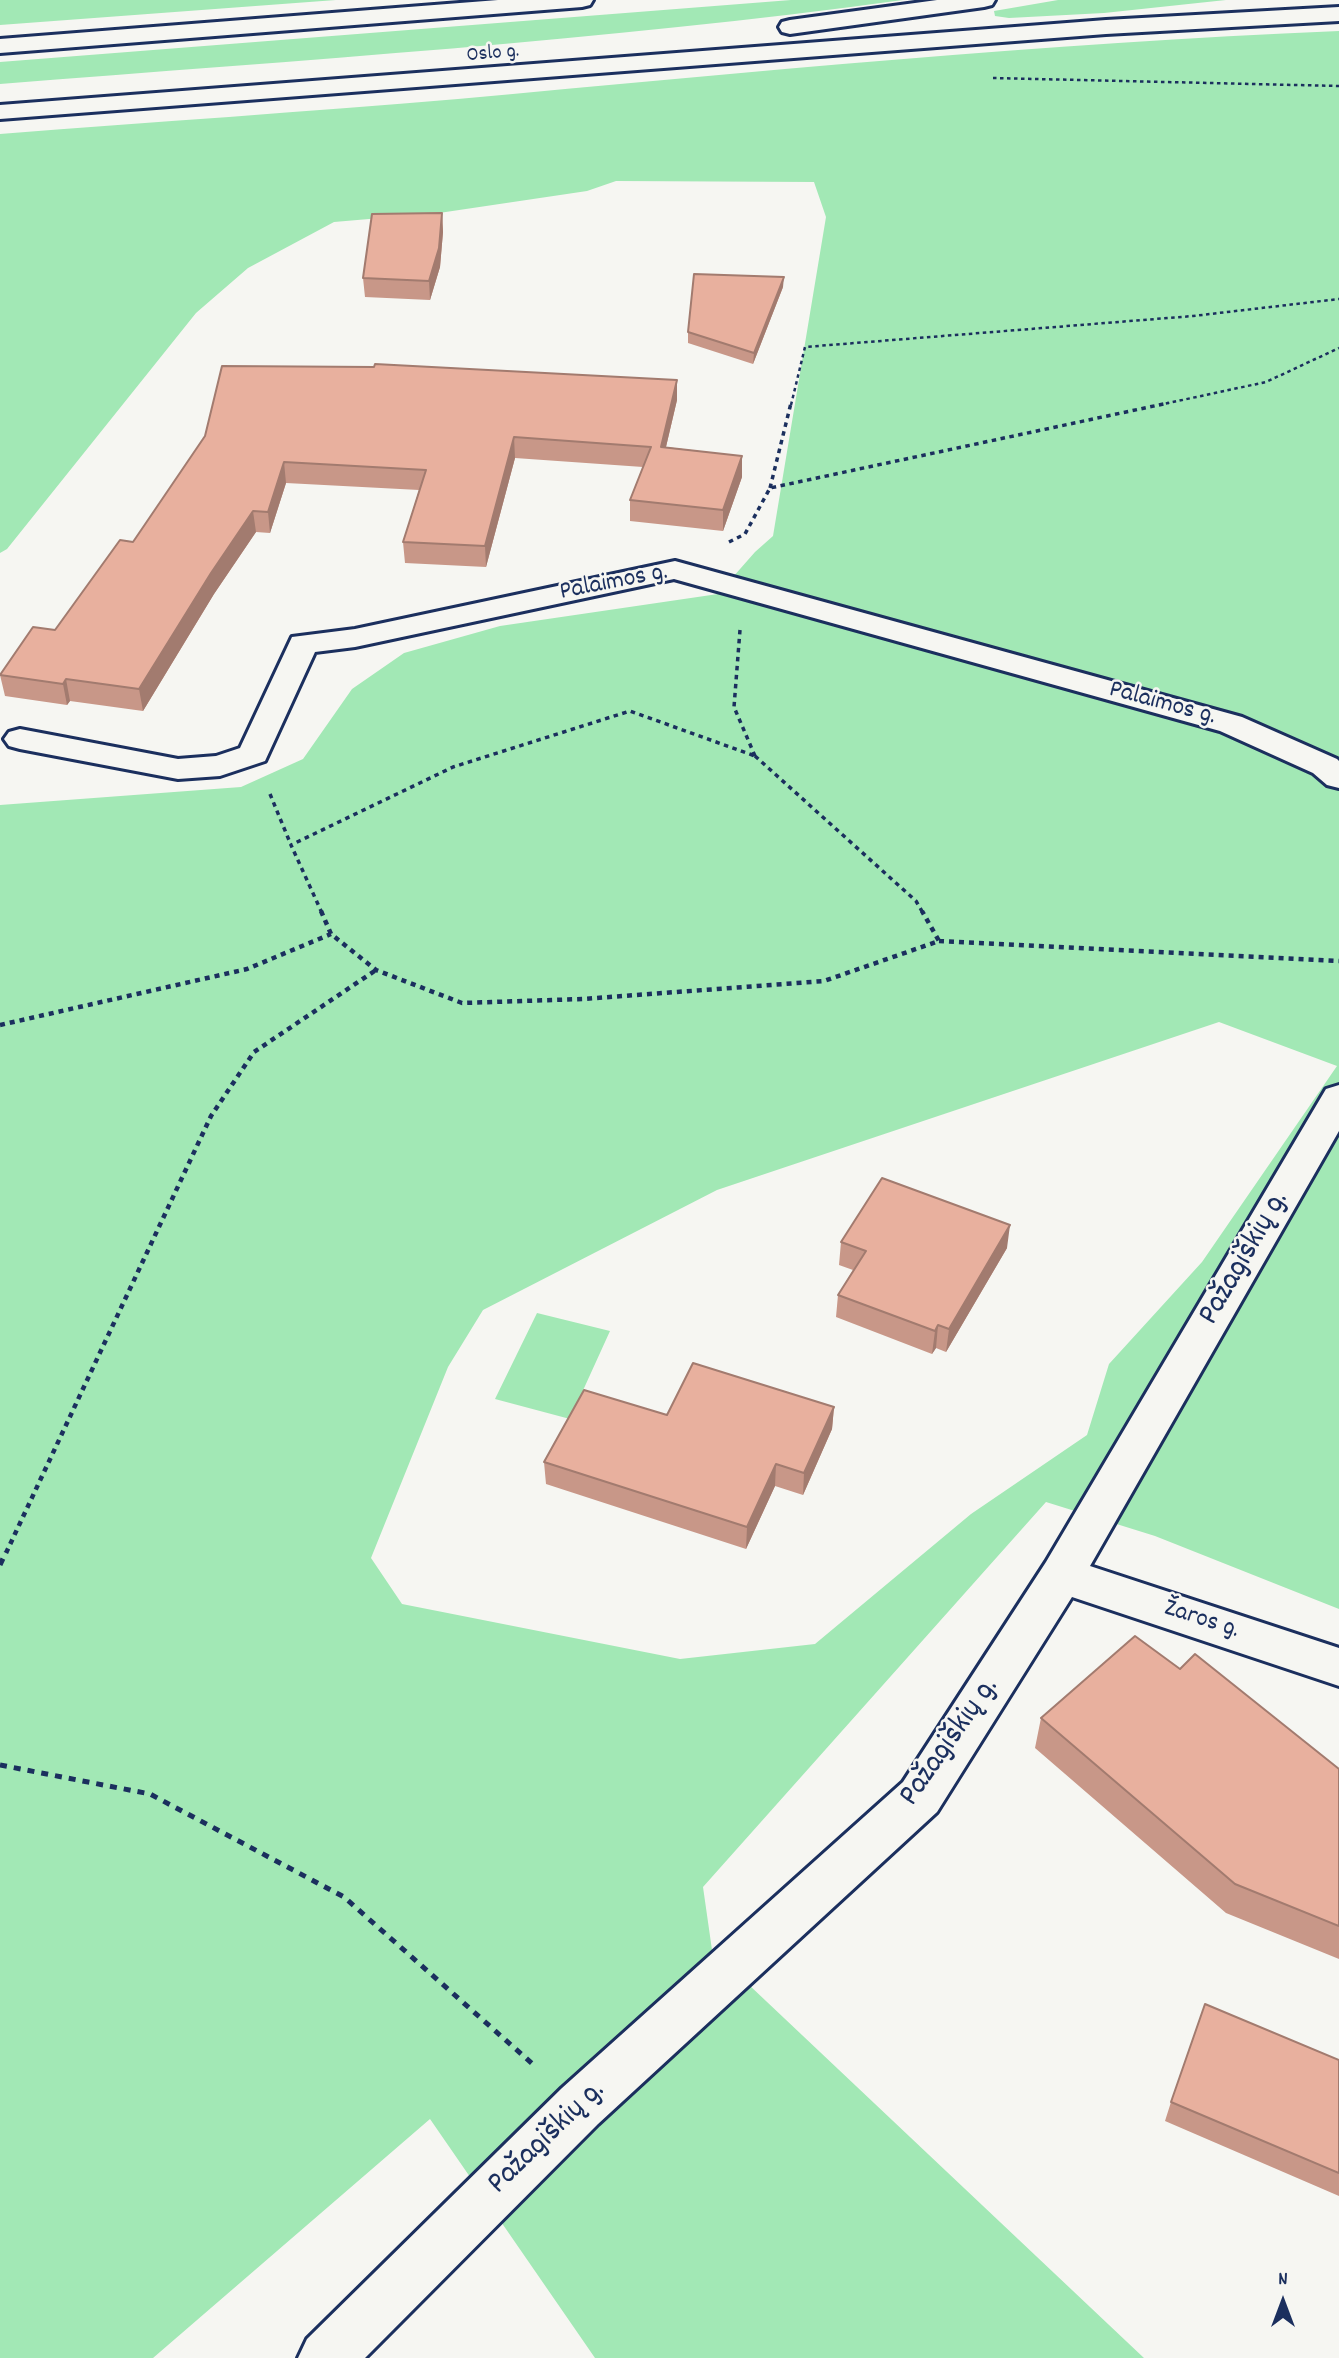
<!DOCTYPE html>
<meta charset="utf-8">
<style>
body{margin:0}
#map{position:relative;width:1339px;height:2358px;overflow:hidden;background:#f6f6f2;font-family:Dekko,sans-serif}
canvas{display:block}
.north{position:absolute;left:1248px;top:2267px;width:70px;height:70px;-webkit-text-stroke:5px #f6f6f2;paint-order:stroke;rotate:0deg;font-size:19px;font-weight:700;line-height:28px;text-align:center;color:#1b2f5e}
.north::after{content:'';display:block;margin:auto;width:24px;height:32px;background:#1b2f5e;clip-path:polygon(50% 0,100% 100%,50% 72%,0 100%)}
</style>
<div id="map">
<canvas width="1339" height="2358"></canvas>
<div class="north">N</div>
</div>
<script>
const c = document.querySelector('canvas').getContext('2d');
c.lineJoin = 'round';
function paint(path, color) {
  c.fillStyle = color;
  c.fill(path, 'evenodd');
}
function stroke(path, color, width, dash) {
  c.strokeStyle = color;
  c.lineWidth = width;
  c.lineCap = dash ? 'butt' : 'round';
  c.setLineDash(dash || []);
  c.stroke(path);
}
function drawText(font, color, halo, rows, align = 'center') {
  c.font = font + ' Dekko,sans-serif';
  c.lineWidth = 5;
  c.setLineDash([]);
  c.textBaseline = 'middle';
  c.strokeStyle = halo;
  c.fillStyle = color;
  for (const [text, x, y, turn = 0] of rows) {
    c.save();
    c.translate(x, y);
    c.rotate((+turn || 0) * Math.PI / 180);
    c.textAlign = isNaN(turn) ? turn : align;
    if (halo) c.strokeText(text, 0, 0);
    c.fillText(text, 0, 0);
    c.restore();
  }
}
paint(new Path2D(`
 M0 0H336L0 25Z
 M791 0H903C604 41 301 60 0 84V62Z
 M1058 0H1226L1104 13 1009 18 995 16 994 11Z
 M1339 31V1609L1155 1536 1046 1502 703 1887 712 1950 1144 2358H595L430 2119 153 2358H0V805L241 787 303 759 352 689 404 653 500 626 718 594 755 552 773 536 826 217 814 182 616 181 587 191 439 213 334 222 248 268 196 313 7 549 0 553V134C153 122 305 112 458 99 751 72 1044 43 1339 31ZM1219 1022 1337 1066 1202 1262 1109 1364 1087 1435 971 1514 815 1644 680 1659 402 1604 371 1558 448 1367 483 1310 717 1190Z
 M537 1313 610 1331 570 1419 495 1399Z`), '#a2e8b5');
const minor = new Path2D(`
 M675 561 1242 717 1337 759 1339 761V788L1327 785 1313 773 1220 731 674 579 355 647 315 652 265 761 220 776 178 779 20 749 9 746 4 739 9 732 20 729 178 759 216 756 240 748 292 637 355 629Z
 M1339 1085V1131L1090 1566 1339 1648V1686L1072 1597 937 1812 598 2124 365 2358H298L307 2339 562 2088 903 1782 1046 1562 1326 1089Z`);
const trunk = new Path2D(`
 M498 0H593L590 5 582 7 0 53V39Z
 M937 0H995L992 5 984 7 790 34 782 32 779 27 782 22 790 20Z
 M1339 7V21L1106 34 0 119V105L1106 20Z`);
stroke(minor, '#1b2f5e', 6);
stroke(trunk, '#1b2f5e', 6);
stroke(new Path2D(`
 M993 78 1339 86
 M791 405 805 347 1193 316 1339 299
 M1159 405 1266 382 1339 348`), '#1b2f5e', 2.5, [3.5, 3.5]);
stroke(new Path2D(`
 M770 488 791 403
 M729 542 745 534 770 488 1168 403
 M740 630 734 707 755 756
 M755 756 916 901 923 913
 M270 794 291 845
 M322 913 291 845 453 767 630 711 755 756`), '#1b2f5e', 3.5, [4.5, 4.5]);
stroke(new Path2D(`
 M321 911 331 934 376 970 462 1003 583 999 824 981 939 941 922 911
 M939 941 1339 961
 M0 1025 247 969 331 934
 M6 1553 211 1116 254 1052 376 970`), '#1b2f5e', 4.5, [5, 5]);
stroke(new Path2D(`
 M0 1565 6 1552
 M0 1765 150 1794 344 1897 536 2067`), '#1b2f5e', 5, [7, 7]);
paint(minor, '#f6f6f2');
paint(trunk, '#f6f6f2');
paint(new Path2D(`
 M442 213 443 232 440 267 430 300 365 297 363 278Z
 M783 287 753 364 688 343V332Z
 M677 380V400L666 447 742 456V477L723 531 630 521V500L643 467 515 458 486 567 405 563 403 542 419 490 286 483 270 533 256 532 214 594 143 711 70 701 67 705 5 696 0 675 55 630 133 542 205 436Z
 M841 1242 1007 1248 946 1352 936 1348 932 1354 836 1317 838 1295 853 1270 839 1265Z
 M834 1407 832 1429 803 1495 775 1486 746 1549 546 1484 544 1462 667 1415Z
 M1041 1718 1339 1769V1959L1226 1913 1035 1748Z
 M1339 2060V2196L1165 2121 1171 2102Z`), '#c89788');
paint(new Path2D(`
 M442 213 443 232 440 267 430 300 429 281Z
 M784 277 783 287 753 364 754 353Z
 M677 380V400L661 468V447Z
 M514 437 515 458 486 567 485 546Z
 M742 456V477L723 531V510Z
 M284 462 286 483 270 533 268 512Z
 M253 511 256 532 214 594 143 711 139 689 211 573Z
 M66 679 70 701 67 705 63 684Z
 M1010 1225 1007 1248 946 1352 949 1329Z
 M938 1325 936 1348 932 1354 935 1331Z
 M834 1407 832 1429 803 1495 804 1473Z
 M776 1464 775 1486 746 1549 747 1527Z`), '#a27b6f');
const building = new Path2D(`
 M442 213 439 248 429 281 363 278 372 214Z
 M694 274 784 277 754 353 688 332Z
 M375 364 677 380 661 447 742 456 723 510 630 500 651 447 514 437 485 546 403 542 426 470 284 462 268 512 253 511 211 573 139 689 66 679 63 684 0 675 33 627 55 630 120 540 133 542 205 436 222 366 374 367Z
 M882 1178 1010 1225 949 1329 938 1325 935 1331 838 1295 866 1251 841 1242Z
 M693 1363 834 1407 804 1473 776 1464 747 1527 544 1462 584 1390 667 1415Z
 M1135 1636 1180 1669 1195 1654 1339 1769V1926L1235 1884 1041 1718Z
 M1205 2004 1339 2060V2173L1171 2102Z`);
paint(building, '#e8b09e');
stroke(building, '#a27b6f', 2);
drawText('21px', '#1b2f5e', '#f6f6f2', [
 ["Oslo g.",493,55,-5]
]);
drawText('26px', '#1b2f5e', '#f6f6f2', [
 ["Palaimos g.",614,584,-11],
 ["Palaimos g.",1162,705,15],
 ["Žaros g.",1201,1621,18]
]);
drawText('32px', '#1b2f5e', '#f6f6f2', [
 ["Pažagiškių g.",1246,1259,-60],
 ["Pažagiškių g.",951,1743,-55],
 ["Pažagiškių g.",548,2139,-44]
]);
</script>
